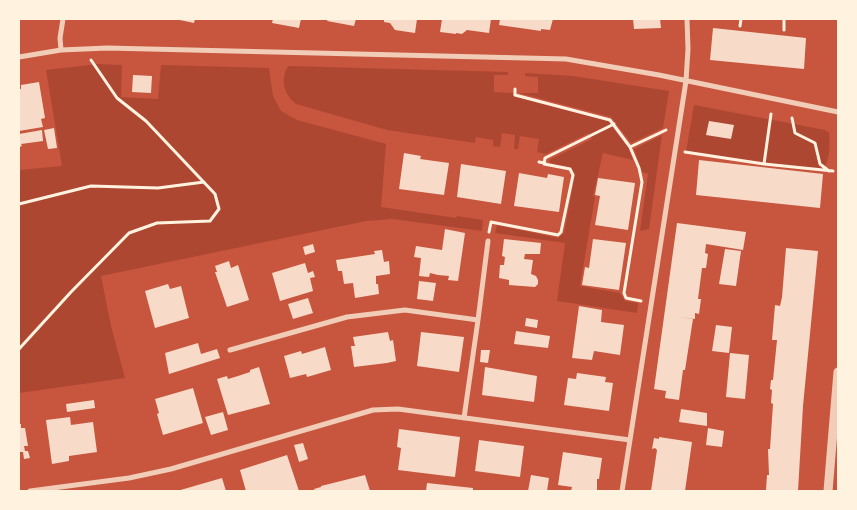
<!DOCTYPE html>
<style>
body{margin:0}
#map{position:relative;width:857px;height:510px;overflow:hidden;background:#c8553d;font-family:"Space Grotesk",sans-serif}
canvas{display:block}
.frame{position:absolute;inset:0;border:20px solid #fff3e0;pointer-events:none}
</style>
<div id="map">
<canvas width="857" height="510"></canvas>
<div class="frame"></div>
</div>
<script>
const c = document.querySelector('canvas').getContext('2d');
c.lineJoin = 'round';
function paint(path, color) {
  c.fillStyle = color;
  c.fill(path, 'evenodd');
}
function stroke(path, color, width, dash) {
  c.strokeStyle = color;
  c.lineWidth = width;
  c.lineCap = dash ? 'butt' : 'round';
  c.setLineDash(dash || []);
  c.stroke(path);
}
paint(new Path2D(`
 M98 64 122 65 121 97 158 99 161 65 269 68 273 96 281 111 297 120 386 144 381 207 456 218 457 216 483 220 482 231 393 219 366 221 101 276 111 326 125 378 19 393V170L62 166 46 70Z
 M288 66 508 72V75H494V92L513 93V96L608 121 628 147 633 160 603 153 593 196 595 197 580 286 620 293 625 301 638 303 637 313 557 301 565 243 495 233 497 225 558 238 564 233 575 175 570 167 550 163 549 160 592 139 589 133 546 154 537 152 539 139 520 136 518 149H514L515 135 502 133 500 147 493 146V140L476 137 475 143 387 130 296 104C284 95 280 79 288 66Z
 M525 73 573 76 669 91 663 128 631 143 611 117 519 93H538V77L525 76Z
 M694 105 825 130 829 133C830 146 830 159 823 170L686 152Z
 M662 135 649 229 640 231 648 174 642 172 634 149Z`), '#ae4732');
paint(new Path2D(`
 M175 19H195L194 23Z
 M273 19H301L299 28 272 23Z
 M328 19H356L354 26 327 21Z
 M384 19H417L415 33 395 30 390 23 384 22Z
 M442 19H491L489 33 467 30 462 34 456 33V34L440 32Z
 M500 19H553L550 30 541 29V31L499 25Z
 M633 19H660L661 28 634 29Z
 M713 28 806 38 804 69 710 60Z
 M133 75 152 76 151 93 132 92Z
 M39 82 45 118 41 119 43 127 19 131V89H21V85Z
 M709 121 734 125 731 139 706 135Z
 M54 128 57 148 48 149 44 130Z
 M42 130 43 141 21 144 22 146 19 147V134Z
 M404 153 421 156 420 159 449 163 444 195 399 189Z
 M699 160 823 174 820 208 696 195Z
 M461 164 506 171 501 204 457 197Z
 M519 173 547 178 548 174 564 177 559 212 514 206Z
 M598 178 635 183 628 230 595 225 600 196 595 195Z
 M677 223 746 232 743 250 706 244 705 253 708 254 706 268H702L698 299H701L699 314 695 313V319L679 317 693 319 685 370H683L679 400 665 398 666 391 654 389Z
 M445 229 465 233 458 281 448 280 449 276 438 275 430 273 429 277 419 276 421 258 414 257 416 246 442 250Z
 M504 239 541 243 540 254H525L524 259 533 260 531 274 536 276 538 280V284L535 287 509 285V280L499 278 500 265H504L505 257 502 256Z
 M593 239 626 243 619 290 582 285 585 267 589 268Z
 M313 244 315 252 305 255 303 247Z
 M786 248 818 251 803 406 798 491H770L766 490 767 475H769L768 449H770L773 404 771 403 772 390 770 389 771 380H773L777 340H772L775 305 780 306 782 297Z
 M725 249 741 251 736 286 719 284Z
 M382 250 384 262 389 261 390 274 376 276V284H378L379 294 355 298 353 283 344 284 342 271H338L336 260 375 254 374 251Z
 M229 261 231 268 238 265 249 300 227 307 215 272H217L215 266Z
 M305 263 308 273 313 271 315 277 310 278 313 291 280 301 272 273Z
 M419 281 436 283 433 301 417 299Z
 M168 284 170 289 181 286 189 318 155 328 145 291Z
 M308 298 313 313 293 319 288 304Z
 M579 306 602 310 601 322 624 325 620 355 594 351 592 360 572 358Z
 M526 318 538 320 537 328 525 326Z
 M716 325 732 327 729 353 712 351Z
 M516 331 550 336 548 348 514 344Z
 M388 332 390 341 393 340 396 361 387 363 354 367 351 346H355L353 337Z
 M421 332 464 337 459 372 417 366Z
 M198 343 201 354 217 349 220 358 169 374 165 353Z
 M325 347 331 370 307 377 306 374 290 378 284 356 301 351 302 354Z
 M481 350H490L488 363 480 362Z
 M730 353 749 355 745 399 726 397Z
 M259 367 270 404 228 415 217 379 227 376 228 379 238 376 250 372V370Z
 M485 367 537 376 534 402 482 395Z
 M577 373 606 377 605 382 613 383 609 411 564 405 568 378 576 379Z
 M193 388 203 423 163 435 157 414 159 413 155 399Z
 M94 400 95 408 67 412 66 404Z
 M681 409 707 413V426L679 422Z
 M223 412 228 430 211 435 205 417Z
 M70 417 71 425 93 422 97 452 69 456V461L52 464 46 420Z
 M19 424H21V428H25L28 446H24L25 451H28L30 458 24 459 23 452H19Z
 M708 428 724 431 722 447 706 445Z
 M399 429 460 437 455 477 398 470 401 448 397 447Z
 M659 437 692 442 685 491H651L657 450 655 448 652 449 654 438 659 439Z
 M479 440 524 446 520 477 475 471Z
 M303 443 308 459 299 462 294 445Z
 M563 452 602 458 599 479H597V491H571L572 487 558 485Z
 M287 455 299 491H246L240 470Z
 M365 475 370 491H315L314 489 321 487V486Z
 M531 475 549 478 547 491H528Z
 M222 478 226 491H177Z
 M427 483 473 488V491H426Z`), '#f7dbc8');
stroke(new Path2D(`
 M740 26 741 19
 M784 30V19
 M515 89V95L610 120 630 147 639 168 642 182 624 293 626 298 641 301
 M792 118 795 133 815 143 820 164 829 171
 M630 147 666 130
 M685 152 764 164 833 171
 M539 162 545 163
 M764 164 771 114
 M19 204 91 186 158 188 204 182
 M489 232 491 222 558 235 561 232 573 175 570 169 544 164 545 158 614 124
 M19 349 71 292 129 233 157 223 210 221 219 209 215 194 146 121 117 98 91 60`), '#fff3e0', 3);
stroke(new Path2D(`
 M61 50 60 38 63 19
 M19 57 61 50 107 48 566 59 659 75 838 112
 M478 320 488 241
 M230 350 347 317 405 310 478 320 464 418
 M30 491 129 478 171 469 373 410 398 409 630 440
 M622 491 686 81 688 49 687 19`), '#f1ccb7', 5);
stroke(new Path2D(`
 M828 491 838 372`), '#f1ccb7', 9);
</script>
